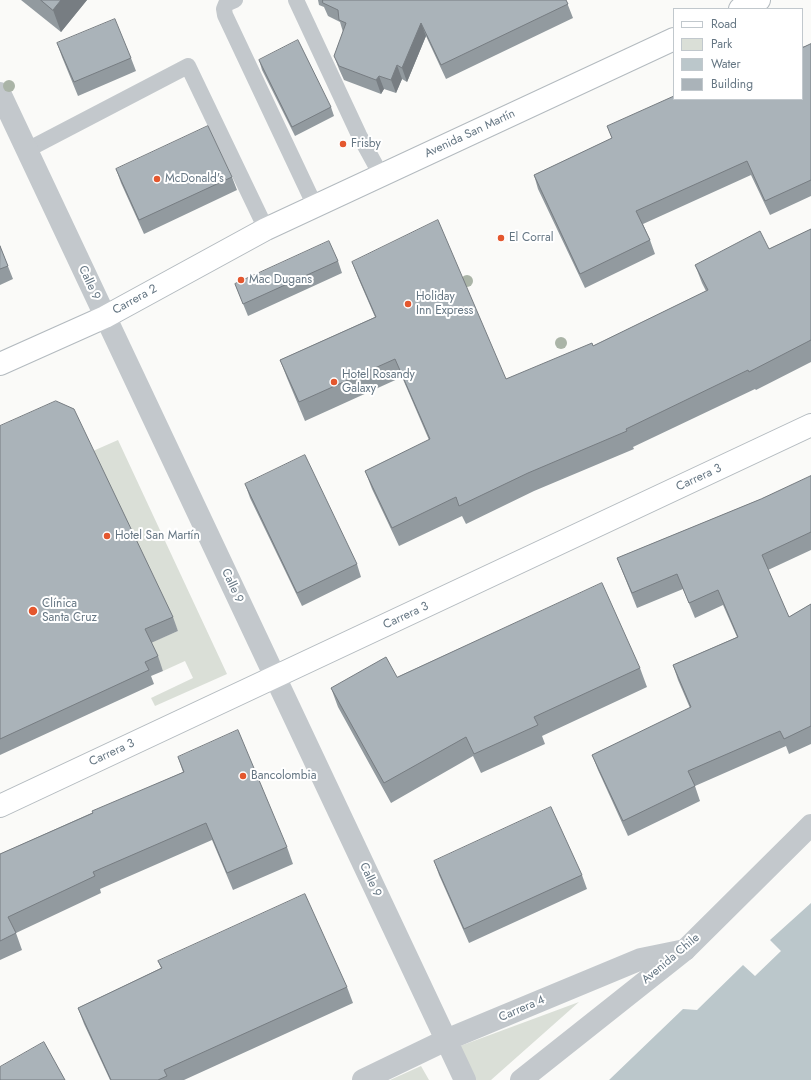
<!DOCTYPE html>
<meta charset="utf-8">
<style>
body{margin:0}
#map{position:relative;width:811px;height:1080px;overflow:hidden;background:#fafaf8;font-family:Jost,sans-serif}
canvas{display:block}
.legend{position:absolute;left:673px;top:8px;width:130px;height:92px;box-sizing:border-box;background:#fff;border:1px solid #c1c8cd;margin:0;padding:5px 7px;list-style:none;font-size:12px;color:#657683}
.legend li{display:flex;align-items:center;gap:8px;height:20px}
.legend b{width:20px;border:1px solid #c1c8cd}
</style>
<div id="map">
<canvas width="811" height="1080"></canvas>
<ul class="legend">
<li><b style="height:5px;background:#fff"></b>Road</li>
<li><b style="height:11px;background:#dadfd7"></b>Park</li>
<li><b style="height:11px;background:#bbc7cb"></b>Water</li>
<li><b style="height:11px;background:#aab3b9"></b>Building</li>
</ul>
</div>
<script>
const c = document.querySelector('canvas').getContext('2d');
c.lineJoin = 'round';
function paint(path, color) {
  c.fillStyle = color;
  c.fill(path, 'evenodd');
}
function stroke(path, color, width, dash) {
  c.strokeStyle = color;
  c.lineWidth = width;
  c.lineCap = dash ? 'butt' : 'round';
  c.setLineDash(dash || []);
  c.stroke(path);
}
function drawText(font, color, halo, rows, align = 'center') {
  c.font = font + ' Jost,sans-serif';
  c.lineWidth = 4;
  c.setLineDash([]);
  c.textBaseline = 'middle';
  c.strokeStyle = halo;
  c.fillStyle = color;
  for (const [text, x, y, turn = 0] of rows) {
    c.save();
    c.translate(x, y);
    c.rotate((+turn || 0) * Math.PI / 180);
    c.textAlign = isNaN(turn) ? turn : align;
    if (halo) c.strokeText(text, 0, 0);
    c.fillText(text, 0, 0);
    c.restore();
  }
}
paint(new Path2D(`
 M118 440 227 674 155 706 151 698 193 678 185 661 163 671 150 643 178 631 93 451Z
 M579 1002 491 1080H469L452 1049Z
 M421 1066 429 1080H390Z`), '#dadfd7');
paint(new Path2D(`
 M811 903V1080H609L683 1009 697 1010 743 965 755 976 781 951 770 940Z`), '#bbc7cb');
const secondary = new Path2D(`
 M740 9 759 0
 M0 364 105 317 266 229 674 39
 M0 806 811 425`);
stroke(secondary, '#b3babf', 24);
stroke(new Path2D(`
 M235 0 226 4 224 9 225 15 315 206
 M296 0 359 135 381 175
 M27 150 188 66 266 229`), '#c3c8cc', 16);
stroke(new Path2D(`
 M0 93 465 1080
 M363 1080 446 1040 641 959 685 950`), '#c3c8cc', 22);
stroke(new Path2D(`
 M521 1080 685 950 811 825`), '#c3c8cc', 22);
stroke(secondary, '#fff', 22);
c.fillStyle = '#aab4a7';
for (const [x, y] of [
 [9,86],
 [467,281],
 [561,343]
]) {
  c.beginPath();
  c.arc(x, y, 6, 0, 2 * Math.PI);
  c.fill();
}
paint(new Path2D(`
 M21 0H87L61 32Z
 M318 0H566L573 18 446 79 426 36 407 82 402 79 396 93 384 89 381 94 344 80 339 69 334 56 343 32 340 22 328 16 324 7 319 5Z
 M57 43 131 58 136 71 78 96 62 57Z
 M811 44V196L770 215 751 175 643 224 650 240 655 254 585 288 538 189 534 175 612 138 607 126 802 99 803 47Z
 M259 60 331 107 334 116 295 136 262 70Z
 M116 169 232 177 237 190 144 234 121 183Z
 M811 229V362L756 390 755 389 633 447 634 449 534 491 466 524 462 516 399 546 372 489 365 471 429 440 402 377 305 421 287 378 280 360 375 317 359 280 352 262 506 379 593 346 706 291 702 283 695 265 769 249Z
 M0 246 13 279 0 285Z
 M338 261 342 273 248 316 235 284Z
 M0 426 173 617 178 631 151 643 158 656 163 671 151 676 154 684 0 755Z
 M811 476V550L768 570 789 617 811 604V744L789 754 786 746 695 786 700 801 628 836 598 770 592 755 690 708 678 680 673 665 737 637 723 605 695 618 683 589 637 608 617 558 761 499Z
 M245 484 357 564 361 577 302 606 250 498Z
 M640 668 647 687 542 736 545 744 481 773 473 756 391 803 338 707 331 688 397 677Z
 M178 757 287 847 293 864 233 890 212 840 100 889 101 893 16 933 22 950 0 960V854L183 772Z
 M434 861 582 875 587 889 469 943 439 875Z
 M158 961 347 987 353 1003 184 1080H110L84 1024 78 1008 161 968Z`), '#929a9f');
paint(new Path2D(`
 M61 0H87L61 32 53 10Z
 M421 23 426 36 407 82 402 68Z
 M397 65 402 79 396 93 391 80Z
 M379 76 384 89 381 94 376 80Z`), '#777d82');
const building = new Path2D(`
 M41 0H61L53 10Z
 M323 0H566L568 4 441 65 421 23 402 68 397 65 391 80 379 76 376 80 339 66 334 56 346 23 339 20 338 10 323 3Z
 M115 19 131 58 74 82 57 43Z
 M298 40 331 107 292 127 259 60Z
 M811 44V180L765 201 747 161 636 211 650 240 580 274 534 175 612 138 607 126 674 96V99H802V45L803 47Z
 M208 126 232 177 139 220 116 169Z
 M438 220 506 379 592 343 593 346 708 290 695 265 760 231 769 249 811 229V340L749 372 748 370 626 429 627 431 528 473 459 506 456 497 392 528 365 471 430 439 395 359 299 402 280 360 376 317 352 262Z
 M329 241 338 261 243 304 235 284Z
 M0 246 8 266 0 269Z
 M56 401 74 409 173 617 145 629 158 656 145 662 149 670 0 739V426Z
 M305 455 357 564 297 593 245 484Z
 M811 476V532L762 555 789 617 811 604V726L784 739 780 731 688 771 695 786 623 821 592 755 691 707 673 665 738 637 718 590 689 603 677 574 632 593 617 558 761 499Z
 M602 583 640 668 534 717 538 725 474 754 466 737 384 783 331 688 386 657 397 677Z
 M238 730 287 847 227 873 206 823 93 872 95 876 8 917 16 933 0 941V854L93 813 92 811 184 772 178 757Z
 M551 807 582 875 464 929 434 861Z
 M305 894 347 987 164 1070 167 1076 158 1080H111L78 1008 162 968 158 961Z
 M44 1042 65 1080H0V1067Z`);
paint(building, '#aab3b9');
stroke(building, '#777d82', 1);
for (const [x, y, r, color] of [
 [343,144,4,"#e4572e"],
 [157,179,4,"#e4572e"],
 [501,238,4,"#e4572e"],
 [241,280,4,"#e4572e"],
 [408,304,4,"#e4572e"],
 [334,382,4,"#e4572e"],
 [107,536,4,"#e4572e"],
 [33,611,5,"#e4572e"],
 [243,776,4,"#e4572e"]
]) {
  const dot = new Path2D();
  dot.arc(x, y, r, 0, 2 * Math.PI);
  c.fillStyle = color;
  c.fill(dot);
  stroke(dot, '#fff', 1.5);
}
drawText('12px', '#657683', '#fff', [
 ["Avenida San Martín",470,134,-25],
 ["Calle 9",89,283,65],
 ["Carrera 2",135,300,-29],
 ["Carrera 3",699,478,-25],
 ["Calle 9",232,586,65],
 ["Carrera 3",406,616,-25],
 ["Carrera 3",112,753,-25],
 ["Calle 9",370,880,65],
 ["Avenida Chile",671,959,-40],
 ["Carrera 4",522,1009,-23]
]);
drawText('12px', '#657683', '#fff', [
 ["Frisby",351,144],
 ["McDonald's",165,179],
 ["El Corral",509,238],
 ["Mac Dugans",249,280],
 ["Holiday",416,297],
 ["Inn Express",416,311],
 ["Hotel Rosandy",342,375],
 ["Galaxy",342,389],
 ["Hotel San Martín",115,536],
 ["Clínica",42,604],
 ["Santa Cruz",42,618],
 ["Bancolombia",251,776]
], 'left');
</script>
